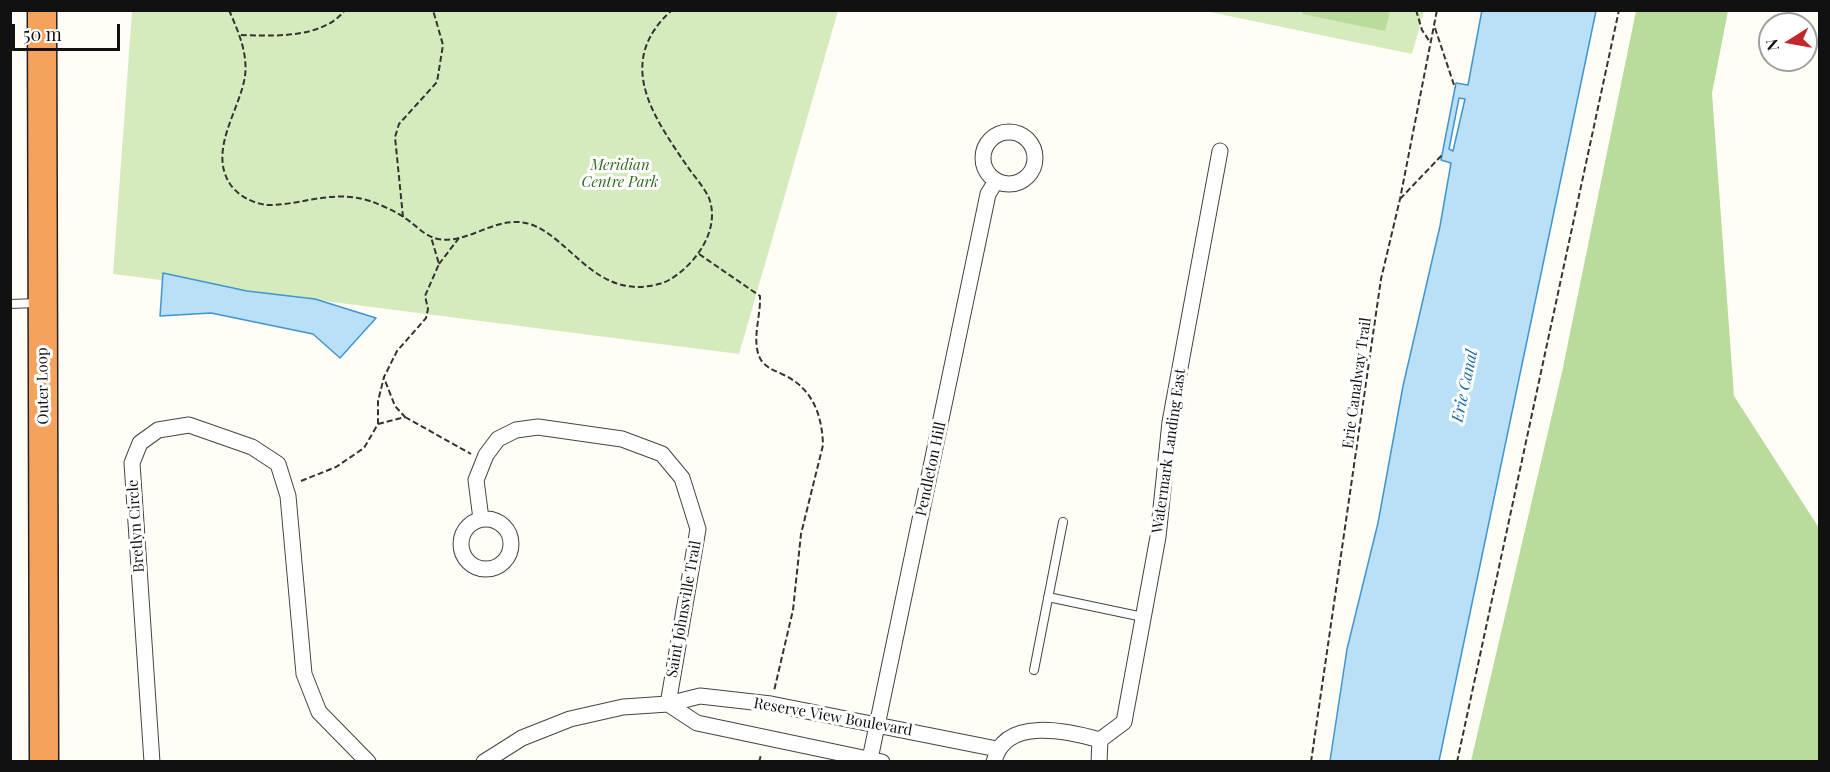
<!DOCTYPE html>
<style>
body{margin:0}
#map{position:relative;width:1830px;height:772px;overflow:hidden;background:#fffdf5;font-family:"Playfair Display",serif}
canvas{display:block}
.frame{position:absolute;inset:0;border:12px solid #111;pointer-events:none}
.north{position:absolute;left:1758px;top:12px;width:60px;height:60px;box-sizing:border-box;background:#fff;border:2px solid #a0a0a0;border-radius:50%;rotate:259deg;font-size:16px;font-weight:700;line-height:24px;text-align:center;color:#111}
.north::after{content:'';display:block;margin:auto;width:21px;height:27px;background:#c4262e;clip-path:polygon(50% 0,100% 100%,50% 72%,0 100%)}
.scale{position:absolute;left:12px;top:24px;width:108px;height:27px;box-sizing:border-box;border:3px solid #111;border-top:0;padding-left:8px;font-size:18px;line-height:21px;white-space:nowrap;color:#111;-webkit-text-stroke:4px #fff;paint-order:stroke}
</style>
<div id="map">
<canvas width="1830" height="772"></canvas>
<div class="frame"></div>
<div class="north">N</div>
<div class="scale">50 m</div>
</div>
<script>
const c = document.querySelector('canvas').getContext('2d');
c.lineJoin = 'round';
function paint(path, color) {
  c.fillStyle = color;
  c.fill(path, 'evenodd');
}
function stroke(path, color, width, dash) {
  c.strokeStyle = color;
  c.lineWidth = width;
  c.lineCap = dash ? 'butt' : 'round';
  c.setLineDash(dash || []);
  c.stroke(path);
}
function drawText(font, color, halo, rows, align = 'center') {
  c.font = font + ' "Playfair Display",serif';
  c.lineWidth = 6;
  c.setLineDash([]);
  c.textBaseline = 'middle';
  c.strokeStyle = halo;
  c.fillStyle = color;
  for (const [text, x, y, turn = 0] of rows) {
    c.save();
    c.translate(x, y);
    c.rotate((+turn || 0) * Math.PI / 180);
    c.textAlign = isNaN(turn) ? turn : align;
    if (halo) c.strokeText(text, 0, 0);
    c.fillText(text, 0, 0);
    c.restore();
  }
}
paint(new Path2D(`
 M132 11H838L739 354 113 274Z
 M1205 11H1424L1412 54Z`), '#d5ebbd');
paint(new Path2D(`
 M1302 11 1390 10V11L1385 31 1302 14Z
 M1636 11H1728L1712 93 1734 396 1819 528V761H1471L1562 372Z`), '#b9dc9c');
const water = new Path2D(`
 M1482 10 1596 11 1439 761H1330L1347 649 1378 523 1403 386 1440 226 1451 163 1441 160 1442 155 1456 83 1468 85ZM1459 98 1465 99 1453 151 1449 149Z
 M163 273 247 291 315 299 376 318 340 358 313 334 211 313 160 316Z`);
paint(water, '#b9e0f7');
stroke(water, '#3f96cf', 1.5);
const service = new Path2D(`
 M10 304 37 303
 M1048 597 1143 617
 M1034 670 1063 522`);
const minor = new Path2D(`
 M983 158a26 26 0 1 1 52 0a26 26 0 1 1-52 0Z
 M481 519 476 480 486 455 498 439 516 430 538 427 622 439 662 454 682 478 698 529 668 704
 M461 544a25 25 0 1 1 50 0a25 25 0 1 1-50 0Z
 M668 704 697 723 882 762
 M1100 740 1124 722 1158 537 1170 422 1220 151
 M870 759 988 194 996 181
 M152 762 132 463 140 443 158 430 189 425 252 447 278 464 288 496 304 674 319 712 368 762
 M484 762 522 738 570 719 623 707 668 704 700 696 771 704 997 749
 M994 762C1004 716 1068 731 1100 740L1099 762`);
const motorway = new Path2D(`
 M42 10 44 762`);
stroke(service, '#444', 10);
stroke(minor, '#444', 17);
stroke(motorway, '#222', 31);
stroke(new Path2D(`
 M229 10C238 31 248 53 245 76 240 110 208 150 230 184 238 196 254 204 268 205 303 205 332 189 370 201 381 205 395 211 405 218 416 225 424 236 438 239 463 244 488 223 513 222 560 219 583 289 641 287 650 286 660 285 669 280 695 265 721 230 709 198 704 187 694 176 687 166 653 116 614 62 672 10
 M1416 10 1422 30 1430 42
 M1435 28 1455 88
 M241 35C272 36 323 39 345 10
 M1400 199 1442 155
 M403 217 395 137 399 124 437 82 443 45 433 10
 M699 254 760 296C761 315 752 338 759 356 763 367 774 370 784 375 813 389 822 415 823 445L801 534 793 610 774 691
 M439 264 459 238
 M405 417 471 454
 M378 424 405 417 395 406 384 378
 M301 481 336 467 364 448 378 424V401L384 377 397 351 426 318 428 309 425 296 439 264 431 237
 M759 762 761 755
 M1311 762 1381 279 1400 199 1437 10
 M1457 762 1619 10`), '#333', 2, [6, 3]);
stroke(service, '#fff', 8);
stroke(minor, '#fff', 15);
stroke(motorway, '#f5a25d', 28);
drawText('italic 15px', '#2f6b1f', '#fff', [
 ["Meridian",620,165],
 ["Centre Park",620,182]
]);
drawText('15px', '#111', '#fff', [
 ["Erie Canalway Trail",1357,383,-82],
 ["Outer Loop",43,386,-91],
 ["Watermark Landing East",1169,451,-82],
 ["Pendleton Hill",931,469,-78],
 ["Bretlyn Circle",136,526,-94],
 ["Saint Johnsville Trail",684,609,-80],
 ["Reserve View Boulevard",833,717,10]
]);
drawText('italic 16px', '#1768a6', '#fff', [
 ["Erie Canal",1465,386,-78]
]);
</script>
